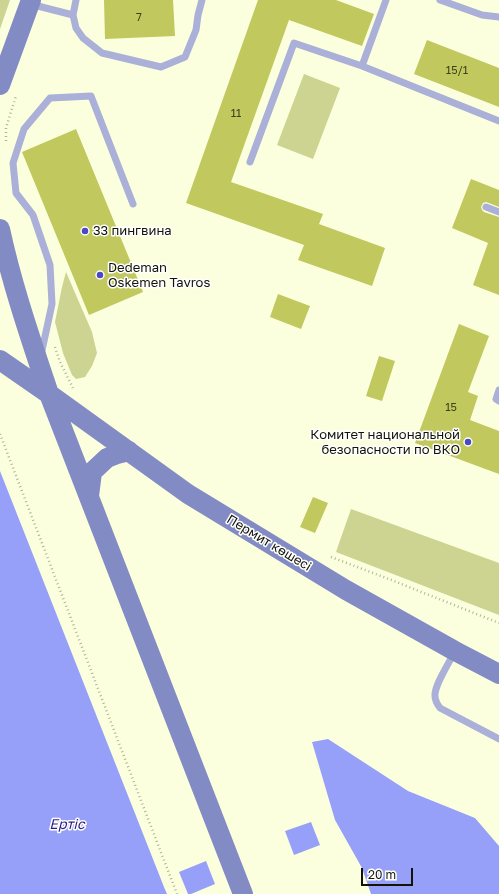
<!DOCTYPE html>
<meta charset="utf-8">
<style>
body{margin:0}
#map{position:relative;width:499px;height:894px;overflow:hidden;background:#fbffdd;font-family:"Golos Text",sans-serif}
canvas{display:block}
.scale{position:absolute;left:361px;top:868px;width:52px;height:18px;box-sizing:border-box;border:2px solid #131408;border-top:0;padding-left:5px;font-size:12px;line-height:14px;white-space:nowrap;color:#131408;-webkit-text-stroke:3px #fff;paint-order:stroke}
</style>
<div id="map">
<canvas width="499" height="894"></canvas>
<div class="scale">20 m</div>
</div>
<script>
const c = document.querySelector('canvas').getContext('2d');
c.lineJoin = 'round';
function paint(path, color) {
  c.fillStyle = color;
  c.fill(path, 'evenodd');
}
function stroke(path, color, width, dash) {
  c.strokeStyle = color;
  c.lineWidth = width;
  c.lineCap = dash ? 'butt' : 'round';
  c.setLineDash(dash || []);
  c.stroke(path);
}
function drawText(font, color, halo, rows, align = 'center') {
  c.font = font + ' "Golos Text",sans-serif';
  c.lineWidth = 3;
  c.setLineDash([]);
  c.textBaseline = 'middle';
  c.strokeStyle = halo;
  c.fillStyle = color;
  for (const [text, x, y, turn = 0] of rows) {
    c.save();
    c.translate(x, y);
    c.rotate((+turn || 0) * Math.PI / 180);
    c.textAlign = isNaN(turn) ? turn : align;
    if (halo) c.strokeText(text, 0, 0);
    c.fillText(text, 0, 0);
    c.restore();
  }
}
paint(new Path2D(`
 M0 0H10L0 29Z
 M304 74 340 88 313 159 277 145Z
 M66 272 92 332 97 353 92 366 85 377 76 379 72 375 63 353 55 322 62 287Z
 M351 509 499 563V615L336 552Z`), '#cdd391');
paint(new Path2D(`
 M0 471 164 887 167 894H0Z
 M328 739 408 791 475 818 499 846V894H371L362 868 335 820 312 742Z
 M311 822 320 845 294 855 285 831Z
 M206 861 215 884 191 894H188L179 872Z`), '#96a0f9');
paint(new Path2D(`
 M104 0H173L175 36 105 39Z
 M258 0H336L374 14 362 46 289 20 231 182 323 214 319 224 385 248 372 286 298 260 304 245 186 203Z
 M427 40 499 68V107L414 74Z
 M76 129 143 292 89 315 22 152Z
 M471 179 499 190V207L486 202 483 203 481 207 482 210 484 212 499 217V295L473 285 488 243 452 228Z
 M278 294 310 306 301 329 270 317Z
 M459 324 489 336 468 392 478 396 470 420 499 431V474L415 443Z
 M379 356 395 361 382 401 366 396Z
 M313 497 328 503 315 533 300 527Z`), '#c1c85e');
stroke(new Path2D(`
 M6 141V128L16 96
 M55 347 60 362 73 388
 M0 434 177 894
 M331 557 394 581 499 623`), '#b1b499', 2.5, [1, 3]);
stroke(new Path2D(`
 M76 0 73 15 76 28 83 38 102 53 161 67 185 57 196 30 198 15 202 0
 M440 0 482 15 499 17
 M30 4 73 15
 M362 66 499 121
 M250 162 294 43 362 66 386 0
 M486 207 499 212
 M41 355 52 304 50 265 33 215 16 193 13 163 24 129 50 98 91 96 133 204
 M499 390 496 399 499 401
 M454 653C449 663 434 686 435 696 435 701 437 704 440 708L499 739`), '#aab0d8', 7);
stroke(new Path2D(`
 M0 85 31 0
 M0 229C12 285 31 340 49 394L243 894
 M0 360 49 394 188 494 346 590 455 651 499 674
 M89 496 92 472 107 458 117 454 129 451`), '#838bc5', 20);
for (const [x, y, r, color] of [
 [85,231,4,"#4b49bf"],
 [100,275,4,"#4b49bf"],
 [468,442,4,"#4b49bf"]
]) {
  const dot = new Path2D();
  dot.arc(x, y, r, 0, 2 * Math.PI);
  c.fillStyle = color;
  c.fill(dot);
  stroke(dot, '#fff', 1.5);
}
drawText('11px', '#3e411e', null, [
 ["7",139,18],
 ["15/1",457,71],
 ["11",236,114],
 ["15",451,408]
]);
drawText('13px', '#131408', '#fff', [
 ["33 пингвина",93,231],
 ["Dedeman",108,268],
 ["Oskemen Tavros",108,283],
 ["Комитет национальной",460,435,"right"],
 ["безопасности по ВКО",460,450,"right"]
], 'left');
drawText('13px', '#131408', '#fff', [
 ["Пермит көшесі",269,543,31]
]);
drawText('italic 14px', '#2a1e83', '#fff', [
 ["Ертіс",67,825]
]);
</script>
